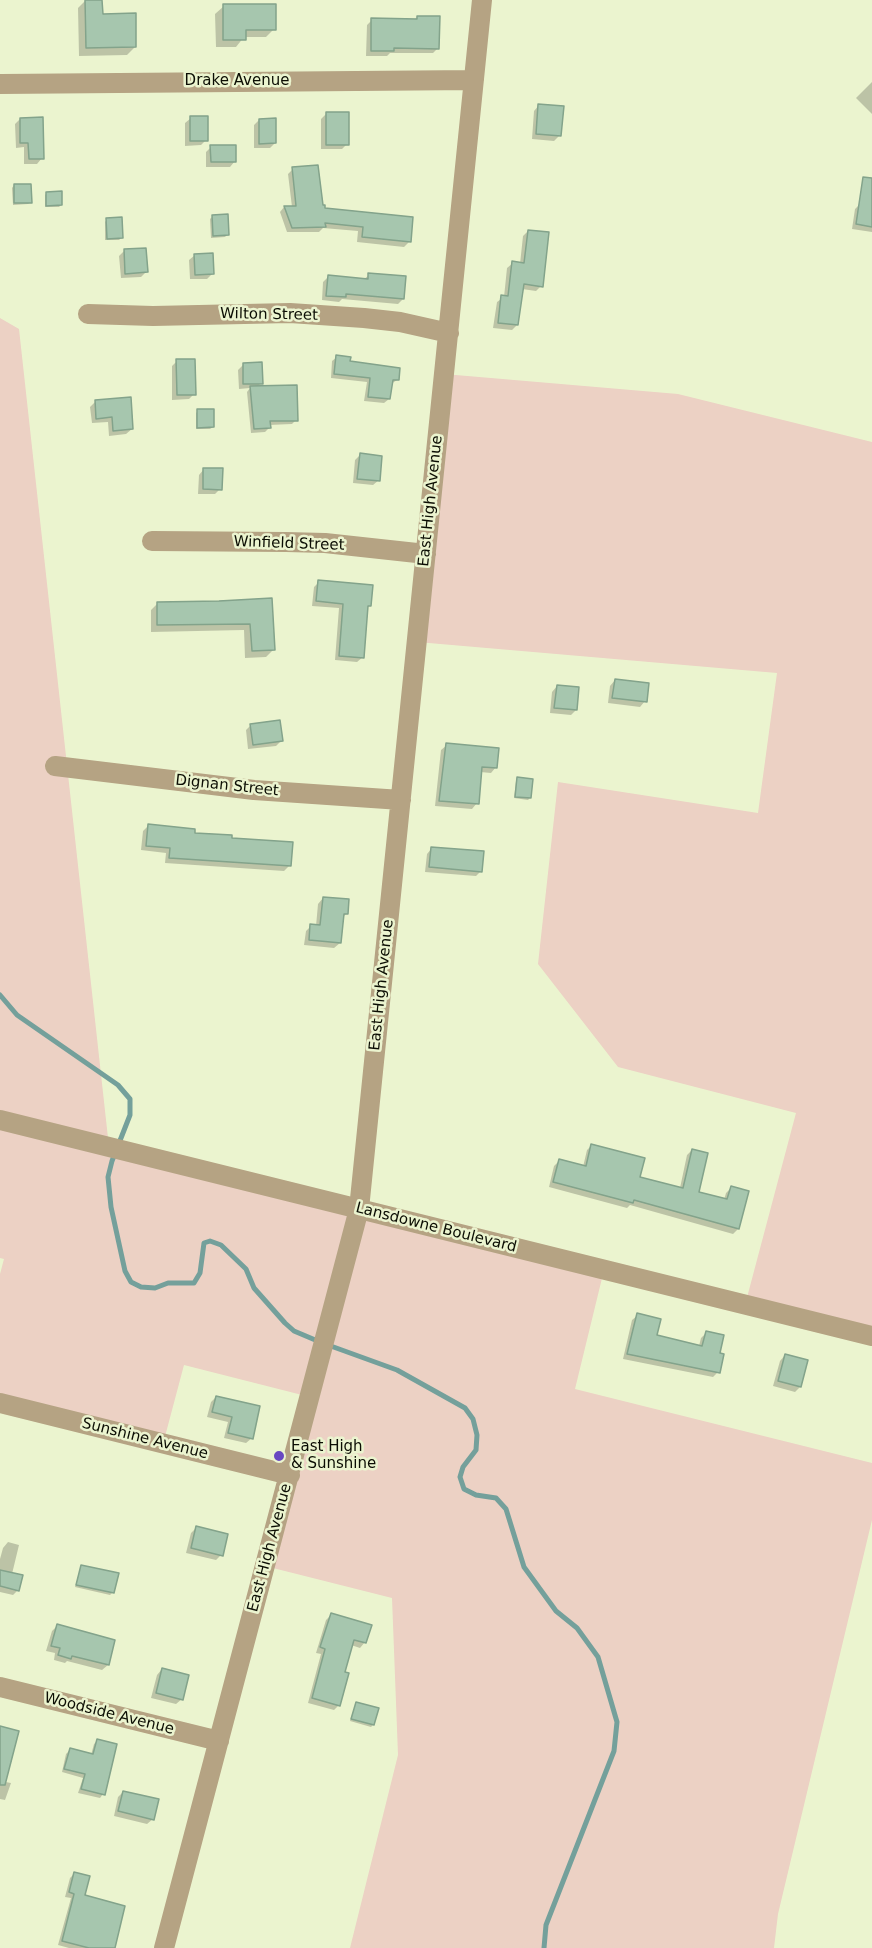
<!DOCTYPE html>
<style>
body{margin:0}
canvas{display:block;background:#ebf4cf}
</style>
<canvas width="872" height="1948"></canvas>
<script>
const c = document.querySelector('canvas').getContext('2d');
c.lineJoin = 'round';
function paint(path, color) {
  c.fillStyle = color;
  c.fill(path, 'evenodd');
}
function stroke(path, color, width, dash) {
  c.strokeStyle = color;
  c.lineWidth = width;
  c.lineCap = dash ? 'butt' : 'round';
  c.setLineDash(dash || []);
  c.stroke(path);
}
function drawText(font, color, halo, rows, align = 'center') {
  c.font = font + ' "DejaVu Sans",sans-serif';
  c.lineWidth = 5;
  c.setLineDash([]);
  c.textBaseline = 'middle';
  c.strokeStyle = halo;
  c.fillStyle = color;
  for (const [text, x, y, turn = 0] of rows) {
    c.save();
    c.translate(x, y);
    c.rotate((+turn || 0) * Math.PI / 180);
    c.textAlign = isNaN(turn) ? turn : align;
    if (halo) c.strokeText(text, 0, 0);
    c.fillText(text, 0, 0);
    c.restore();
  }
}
paint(new Path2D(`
 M0 318 19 329 109 1147 604 1270 575 1389 872 1463V1520L778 1914 774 1948H350L398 1755 392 1598 265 1566 310 1397 184 1365 163 1444 0 1403V1274L4 1259 0 1258Z
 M444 374 678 394 872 442V1336L745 1305 796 1113 618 1067 538 964 558 782 758 813 777 673 417 642Z`), '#ecd1c4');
paint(new Path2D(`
 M86 0H101V15L135 47 127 55 79 56 78 8Z
 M224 6 274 29 266 37H244L236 47H216L215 14Z
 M417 17 438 48 433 53H390L387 56H366L367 25 372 20H414Z
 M872 82V114L856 98Z
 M539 105 560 135 554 141 532 139 534 111Z
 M327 113 347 144 342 149H321V119Z
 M191 118 206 140 201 145 185 146V123Z
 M20 119 42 158 37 164H24V147L16 148 15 124Z
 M259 120 275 143 270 148H254V125Z
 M211 147 235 161 230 167H206V152Z
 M293 169 324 209 409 242 404 247 357 242 358 231 323 228 319 232H287L280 212 284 207H292L288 174Z
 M14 185 31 202 28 204 13 205 12 188Z
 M47 193 61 205 59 207H45V195Z
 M860 204 872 205V232L852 229 855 209Z
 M212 217 227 235 225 237 211 238 210 219Z
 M107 219 122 237 119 240H105V222Z
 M528 231 541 286 536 291 522 289 517 325 512 330 493 328 497 302 504 297 507 268 513 263 520 264 523 236Z
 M124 251 146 272 141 277 121 278 119 256Z
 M195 255 212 274 207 279H190L189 260Z
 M369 275 403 299 398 304 342 299 339 302 322 300 323 282 328 277 363 280Z
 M337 357 397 380 391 384 389 399 384 403 364 401 367 382 331 378 332 361Z
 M177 361 194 394 189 399 172 400V366Z
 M243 365 261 383 257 387 296 420 292 424 269 425 270 427 265 432 251 433 247 392 250 388 239 389 238 370Z
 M96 401 132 429 126 434 109 436 108 422 92 423 90 407Z
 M198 411 213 427 210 429H196V413Z
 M360 455 379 480 373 485 353 483 355 460Z
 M204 469 220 489 215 494H198L199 475Z
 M319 582 370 605 367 608 363 657 357 662 335 660 339 608 312 606 314 587Z
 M271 599 273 650 266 657 245 658 244 630 151 632V610L158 603Z
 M615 680 645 701 640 707 608 703 610 686Z
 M557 686 576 710 571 715 550 713 552 692Z
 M251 725 281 741 276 746 248 749 246 730Z
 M447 745 496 767 491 773 480 772 477 803 472 809 435 806 441 750Z
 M518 779 530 798 528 800 514 798 516 781Z
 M148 826 230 839 290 865 284 871 165 863 166 853 141 850 143 831Z
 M432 848 481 871 476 876 425 872 427 854Z
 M323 898 346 914 342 918 340 943 334 948 304 945 306 931 311 926H316L318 904Z
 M592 1145 638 1178 680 1188 687 1155 692 1150 697 1193 724 1200 726 1193 731 1188 738 1229 733 1234 630 1205 627 1208 549 1187 554 1166 559 1161 583 1167 587 1150Z
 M638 1315 655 1336 699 1346 701 1338 706 1333 719 1354 718 1372 713 1377 623 1359 632 1320Z
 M785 1355 800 1387 795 1392 773 1386 780 1361Z
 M216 1397 252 1438 246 1443 224 1438 228 1422 207 1417 211 1402Z
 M196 1528 221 1555 216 1560 186 1553 191 1533Z
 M8 1542 19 1545 12 1574 18 1590 13 1595 0 1592V1559L3 1548Z
 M82 1566 113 1592 110 1595 75 1587Z
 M331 1615 365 1642 360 1648 351 1645 343 1673 339 1705 334 1710 308 1703 321 1654 316 1653 326 1620Z
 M57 1626 114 1641 108 1665 102 1670 67 1661 65 1663 54 1660 55 1653 46 1651 52 1631Z
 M162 1669 182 1699 176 1704 151 1698 157 1675Z
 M356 1704 373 1725 371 1727 350 1721Z
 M98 1740 103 1794 100 1798 78 1793 83 1778 62 1772 66 1754 70 1750 91 1755 94 1744Z
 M0 1781 11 1783 5 1800 0 1799Z
 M123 1792 153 1819 147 1824 114 1816 118 1797Z
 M74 1874 83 1897 114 1948H69L58 1945 71 1898 65 1897 70 1878Z`), '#0003');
stroke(new Path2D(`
 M0 995 17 1015 118 1085 130 1099V1115L112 1161 108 1177 111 1207 125 1271 131 1282 141 1287 155 1288 168 1283H194L200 1273 204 1243 210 1241 221 1245 246 1269 254 1288 285 1323 294 1331 320 1342
 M328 1345 397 1370 465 1408 473 1419 477 1435 476 1450 463 1467 460 1477 464 1489 476 1495 496 1498 506 1509 524 1567 556 1611 577 1628 598 1657 617 1722 614 1751 546 1925 544 1948`), '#74a09b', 5);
const building = new Path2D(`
 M85 0H102L103 14 136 13V47L86 48Z
 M223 4H276V30H246V40H223Z
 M417 16H440L439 49 394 48V51H371V18L417 19Z
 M538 104 564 106 561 136 536 134Z
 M326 112H349V145H326Z
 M190 116H208V141H190Z
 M43 117 44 159H29L28 143H20V118Z
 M276 118V143L259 144V119Z
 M210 145H236V162H211Z
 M318 165 323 205H325V208L413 217 411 242 362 237 363 227 325 223 326 227 292 228 284 206H296L292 167Z
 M863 177 872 178V227L856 224Z
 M14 184H31L32 203H14Z
 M62 191V205L46 206V192Z
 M228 214 229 235 213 236 212 215Z
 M122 217 123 238 107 239 106 218Z
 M528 230 549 232 543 287 524 284 518 325 498 323 501 295 508 296 512 261 524 263Z
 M146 248 148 272 125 274 124 249Z
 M213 253 214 274 195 275 194 254Z
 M368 273 406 276 404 299 346 294V297L326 296 328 275 368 279Z
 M336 355 351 357 350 361 400 368 399 380H393L390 399 368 397 370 378 334 374Z
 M176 359H195L196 395H177Z
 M262 362 263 384H243V363Z
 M297 385 298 421H270L271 428 254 429 250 386Z
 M131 397 133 429 113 431 112 417 96 419 95 400Z
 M197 409H214V427L197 428Z
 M360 453 382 456 380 481 357 479Z
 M203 468H223L222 490 203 489Z
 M318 580 373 585 371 606H368L364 658 339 656 343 604 316 601Z
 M272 598 275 650 252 651 250 624 157 625V602L219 601Z
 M615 679 649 683 647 702 612 698Z
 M557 685 579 687 577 710 554 708Z
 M280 720 283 741 253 745 250 724Z
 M446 743 499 748 497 768 482 767 479 804 439 801Z
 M517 777 533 779 531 798 515 797Z
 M148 824 195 829V833L232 835V838L293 842 291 866 169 858 170 848 146 846Z
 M431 847 484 851 482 872 429 867Z
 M323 897 349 899 348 914H344L341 943 309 940 310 924 320 925Z
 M591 1144 645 1158 640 1177 683 1188 692 1149 708 1153 699 1192 727 1199 731 1186 749 1191 739 1229 634 1200 633 1203 553 1182 559 1159 586 1166Z
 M637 1313 661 1319 657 1335 702 1346 706 1331 724 1335 720 1353 724 1354 720 1373 627 1354Z
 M785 1354 808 1360 801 1387 778 1381Z
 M216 1396 260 1406 253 1439 228 1433 232 1417 212 1412Z
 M196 1526 228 1534 223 1556 191 1548Z
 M81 1565 119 1573 114 1593 76 1585Z
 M0 1570 23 1575 19 1591 0 1586Z
 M331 1613 372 1625 366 1643 354 1640 345 1672 349 1673 340 1706 312 1698 325 1649 320 1647Z
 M57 1624 115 1640 109 1665 72 1656 71 1659 58 1655 60 1648 51 1646Z
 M162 1668 189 1675 183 1700 156 1693Z
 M356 1702 379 1708 374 1725 351 1719Z
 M0 1726 19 1731 5 1785H0Z
 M97 1739 117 1744 105 1795 81 1789 85 1774 64 1769 70 1748 93 1754Z
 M123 1791 159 1799 154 1820 118 1811Z
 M74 1872 90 1876 85 1895 125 1906 115 1948H89L62 1941 74 1894 69 1892Z`);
paint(building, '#a6c6ae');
stroke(building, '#83a38b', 1.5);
stroke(new Path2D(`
 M0 84 474 80
 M88 314 153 316 290 313 364 318 400 322 449 333
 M152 541 286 542 325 543 426 554
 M55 766 254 790 401 800
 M0 1120 872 1336
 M0 1403 290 1475
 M0 1687 219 1741
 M164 1948 359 1209 482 0`), '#b5a383', 20);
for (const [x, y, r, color] of [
 [279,1456,6,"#6948c1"]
]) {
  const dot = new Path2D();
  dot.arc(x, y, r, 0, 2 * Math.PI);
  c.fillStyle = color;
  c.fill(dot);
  stroke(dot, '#ebf4cf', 2);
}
drawText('15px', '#0b0d03', '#ebf4cf', [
 ["Drake Avenue",237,81],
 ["Wilton Street",269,315,1],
 ["East High Avenue",431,501,-84],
 ["Winfield Street",289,544,2],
 ["Dignan Street",227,786,6],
 ["East High Avenue",382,985,-84],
 ["Lansdowne Boulevard",436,1228,14],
 ["Sunshine Avenue",145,1439,14],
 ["East High Avenue",270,1548,-75],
 ["Woodside Avenue",109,1714,14]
]);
drawText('15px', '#0b0d03', '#ebf4cf', [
 ["East High",291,1447],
 ["& Sunshine",291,1464]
], 'left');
</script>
